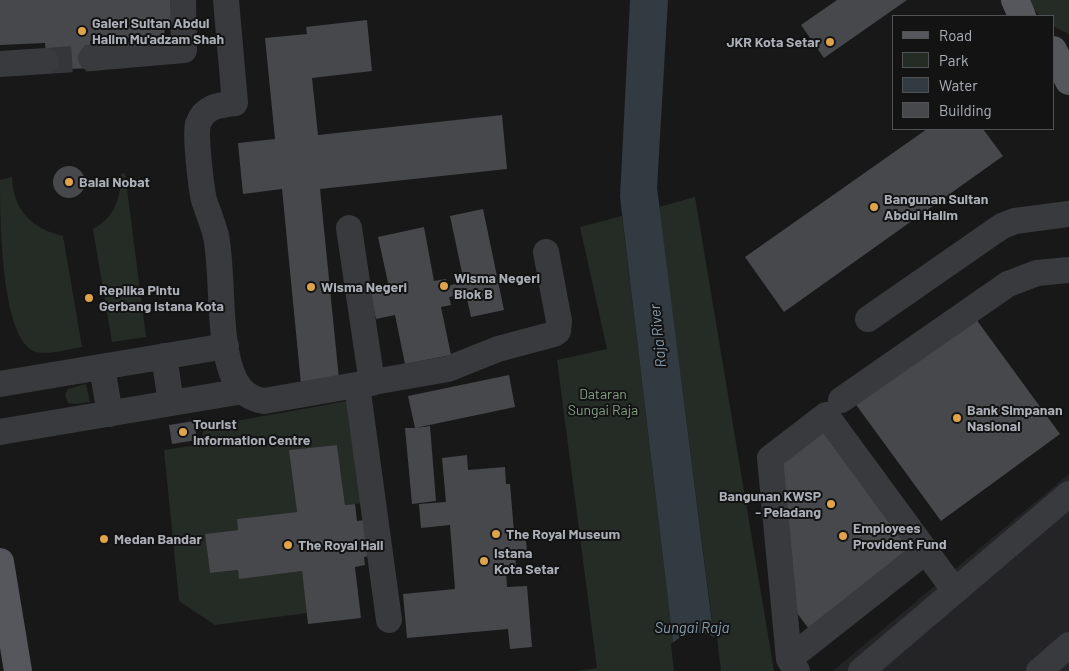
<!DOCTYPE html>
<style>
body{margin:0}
#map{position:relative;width:1069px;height:671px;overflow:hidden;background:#181819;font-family:Barlow,sans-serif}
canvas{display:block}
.legend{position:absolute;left:892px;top:15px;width:162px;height:115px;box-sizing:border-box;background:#131314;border:1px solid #505256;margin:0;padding:6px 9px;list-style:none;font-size:15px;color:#abb0b8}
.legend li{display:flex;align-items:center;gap:10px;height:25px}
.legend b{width:25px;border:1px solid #505256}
</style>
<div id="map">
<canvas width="1069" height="671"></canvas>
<ul class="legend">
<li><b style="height:6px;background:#55575d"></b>Road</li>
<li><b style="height:14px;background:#242c25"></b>Park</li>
<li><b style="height:14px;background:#323b41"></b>Water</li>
<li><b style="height:14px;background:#47484c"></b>Building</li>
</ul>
</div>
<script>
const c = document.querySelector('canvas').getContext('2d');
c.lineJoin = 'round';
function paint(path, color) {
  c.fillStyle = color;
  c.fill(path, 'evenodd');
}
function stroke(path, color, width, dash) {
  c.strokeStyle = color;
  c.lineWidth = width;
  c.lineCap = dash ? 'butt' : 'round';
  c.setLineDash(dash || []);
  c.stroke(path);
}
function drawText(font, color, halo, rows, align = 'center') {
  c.font = font + ' Barlow,sans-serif';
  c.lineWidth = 4;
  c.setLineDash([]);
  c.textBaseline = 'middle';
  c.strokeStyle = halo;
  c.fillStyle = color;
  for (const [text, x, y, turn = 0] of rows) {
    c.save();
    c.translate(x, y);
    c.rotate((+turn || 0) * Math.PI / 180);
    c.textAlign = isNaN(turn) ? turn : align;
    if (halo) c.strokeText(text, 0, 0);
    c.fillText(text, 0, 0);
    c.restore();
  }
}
paint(new Path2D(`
 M1069 474V671H833L834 670Z`), '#242426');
paint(new Path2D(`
 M1027 0H1069V34L1053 26V16H1040Z
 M125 173 146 337 112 342 93 229C115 217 121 198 121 174Z
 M12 177C13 210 32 229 63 236L82 347C68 349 50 355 36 352 0 342 0 212 0 180Z
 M695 197 774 671H576L597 668 557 360 607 349 580 227 622 216 673 641 714 636 659 207Z
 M86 384 90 402 75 404 68 403 65 395 68 389Z
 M353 400 366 503 345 505 337 445 290 450 297 512 237 519 238 530 205 534 210 573 238 570 239 578 302 571 307 613 215 625 179 601 164 450 204 444 202 427Z`), '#242c25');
paint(new Path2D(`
 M630 0H668L657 188 718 671 673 642 620 197Z`), '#323b41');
paint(new Path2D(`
 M693 633H704L717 638 721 671H674L671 644 682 636Z`), '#181819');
paint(new Path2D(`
 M0 0H175L176 25 164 26 165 36 90 41 92 68 47 70 45 43 0 45Z
 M837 0H907L824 58 801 25Z
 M367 20 372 71 312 78 318 135 502 115 507 169 320 189 339 379 301 384 282 189 243 194 238 143 275 139 265 38 307 34 306 27Z
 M927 129H983L1003 156 784 312 745 257Z
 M53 182a16 16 0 1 1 32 0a16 16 0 1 1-32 0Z
 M483 209 504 310 471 317 466 294 449 297 451 305 441 307 451 355 405 364 395 315 376 319 370 291 389 287 378 237 424 227 434 281 446 279 447 286 464 282 450 216Z
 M973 315 1060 434 941 521 854 402Z
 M509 375 515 407 415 428 430 426 436 501 412 504 405 428H415L408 396Z
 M194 421 197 440 172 444 169 425Z
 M826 429 910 550 809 629 797 613 778 462Z
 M337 445 345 505 355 504 357 521 366 520 370 556 364 557 365 565 355 567 361 618 308 624 302 571 239 579 238 570 210 573 205 534 238 530 237 519 297 512 289 450Z
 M467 455 468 470 505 467 506 484H510L514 532 525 531 527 551 515 552 516 569 506 570 507 587 527 586 532 647 510 649 508 629 407 638 403 594 455 589 450 525 421 528 419 504 446 502 442 458Z`), '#47484c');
stroke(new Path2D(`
 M46 61 91 58`), '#353639', 26, [26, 13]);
stroke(new Path2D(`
 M226 0 235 103C220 105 204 106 198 124 195 135 201 187 204 200 208 212 213 224 216 236 224 277 217 344 235 380 241 392 251 399 264 401L448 369 498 349 554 334 558 331 559 321 546 252
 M91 58 184 50 183 0
 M0 64 46 61
 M349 228 372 383
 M868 319 1002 226 1015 221 1069 214
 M164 356 171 403
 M102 367 110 414
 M0 384 226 346
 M357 385 389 620
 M841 400 1008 284 1037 273 1069 270
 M0 432 243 391
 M789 659 926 551
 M797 671 789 659 770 458 826 415 955 591
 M861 671 1069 494
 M1039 671 1069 645`), '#393a3e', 26);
stroke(new Path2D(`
 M1015 0 1022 16
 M1053 50 1069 81
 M0 562 18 671`), '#55575d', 28);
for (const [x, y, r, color] of [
 [82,31,5,"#dfa44a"],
 [830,42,5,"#dfa44a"],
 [69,182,5,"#dfa44a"],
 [874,207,5,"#dfa44a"],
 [444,286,5,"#dfa44a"],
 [311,287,5,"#dfa44a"],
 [89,298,5,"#dfa44a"],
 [957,418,5,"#dfa44a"],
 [183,432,5,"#dfa44a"],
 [831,504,5,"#dfa44a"],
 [496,534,5,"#dfa44a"],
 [843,536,5,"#dfa44a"],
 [104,539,5,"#dfa44a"],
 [288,545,5,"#dfa44a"],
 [484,561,5,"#dfa44a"]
]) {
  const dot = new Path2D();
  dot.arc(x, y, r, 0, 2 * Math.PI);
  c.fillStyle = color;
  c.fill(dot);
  stroke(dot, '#131314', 2);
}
drawText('bold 14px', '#abb0b8', '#131314', [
 ["Galeri Sultan Abdul",92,23],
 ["Halim Mu'adzam Shah",92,39],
 ["JKR Kota Setar",820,42,"right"],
 ["Balai Nobat",79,182],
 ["Bangunan Sultan",884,199],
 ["Abdul Halim",884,215],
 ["Wisma Negeri",454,278],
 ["Blok B",454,294],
 ["Wisma Negeri",321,287],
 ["Replika Pintu",99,290],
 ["Gerbang Istana Kota",99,306],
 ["Bank Simpanan",967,410],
 ["Nasional",967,426],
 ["Tourist",193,424],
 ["Information Centre",193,440],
 ["Bangunan KWSP",821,496,"right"],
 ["- Peladang",821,512,"right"],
 ["Employees",853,528],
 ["Provident Fund",853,544],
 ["The Royal Museum",506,534],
 ["Medan Bandar",114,539],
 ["The Royal Hall",298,545],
 ["Istana",494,553],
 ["Kota Setar",494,569]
], 'left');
drawText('14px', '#84a184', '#131314', [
 ["Dataran",603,394],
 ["Sungai Raja",603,410]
]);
drawText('italic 15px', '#869eaf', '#131314', [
 ["Raja River",658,336,-96],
 ["Sungai Raja",692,628]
]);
</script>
